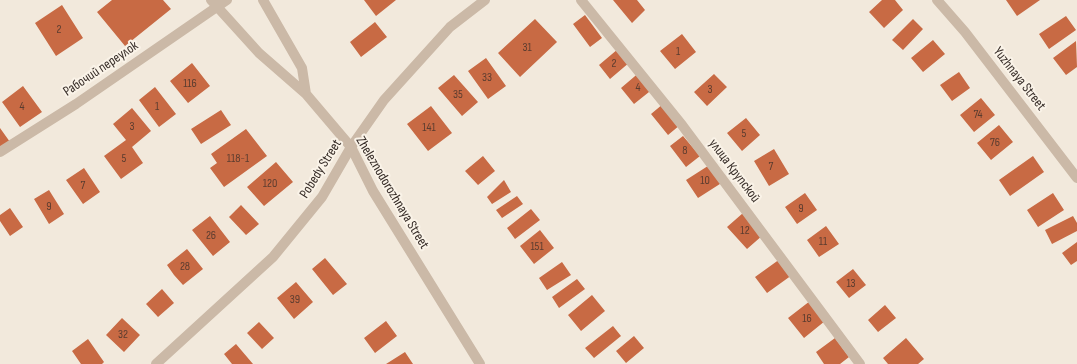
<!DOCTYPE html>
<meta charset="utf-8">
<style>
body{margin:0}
canvas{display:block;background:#f2e9dc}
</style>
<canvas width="1077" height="364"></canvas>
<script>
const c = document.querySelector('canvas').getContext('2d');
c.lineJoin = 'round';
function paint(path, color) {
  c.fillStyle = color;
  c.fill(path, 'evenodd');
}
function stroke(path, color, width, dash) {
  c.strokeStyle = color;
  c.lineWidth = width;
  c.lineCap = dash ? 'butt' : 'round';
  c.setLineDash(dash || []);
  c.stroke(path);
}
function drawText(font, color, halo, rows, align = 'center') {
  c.font = font + ' "Sofia Sans Condensed",sans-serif';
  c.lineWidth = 4;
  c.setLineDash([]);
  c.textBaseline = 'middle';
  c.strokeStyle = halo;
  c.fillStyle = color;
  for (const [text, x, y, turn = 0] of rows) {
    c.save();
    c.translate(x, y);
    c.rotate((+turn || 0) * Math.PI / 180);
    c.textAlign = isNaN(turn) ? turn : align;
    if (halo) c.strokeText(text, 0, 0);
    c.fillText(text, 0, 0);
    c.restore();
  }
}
paint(new Path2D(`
 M112 0H163L171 9 125 46 97 12Z
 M364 0H396L376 16Z
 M613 0H637L645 10 632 23Z
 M882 0H895L903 10 884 28 869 12Z
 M1006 0H1040L1017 16Z
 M62 5 83 38 56 56 35 23Z
 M585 15 602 38 590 47 573 24Z
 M1066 16 1076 30 1049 49 1039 34Z
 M535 19 557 42 520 77 498 53Z
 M913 19 923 29 903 50 892 40Z
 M375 22 387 37 361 57 350 42Z
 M682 34 696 52 675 69 660 51Z
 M933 40 945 54 923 72 911 58Z
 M1076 41 1077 67 1066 75 1053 58Z
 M618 49 630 62 610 79 599 65Z
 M486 58 506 86 488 99 468 71Z
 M192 63 210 86 188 103 170 81Z
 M641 71 654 88 634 104 621 88Z
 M959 72 970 88 952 101 940 85Z
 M714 74 727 87 707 106 694 92Z
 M454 75 478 102 462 116 438 88Z
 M23 86 42 112 20 127 2 102Z
 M155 87 176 114 159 127 139 100Z
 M981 98 995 115 974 132 960 115Z
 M663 104 680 125 668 135 651 114Z
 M431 106 452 133 428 151 407 124Z
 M132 108 151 131 132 147 143 163 121 179 104 156 126 140 113 124Z
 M221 110 231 125 201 144 191 129Z
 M746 118 760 135 742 151 727 133Z
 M999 125 1013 142 991 160 977 143Z
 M0 128 10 142 0 149Z
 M246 129 267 156 224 187 210 168 217 163 211 154Z
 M683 136 700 156 686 167 670 146Z
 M774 149 789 174 769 186 754 161Z
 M483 156 495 171 478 185 465 171Z
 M1033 156 1044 172 1010 196 999 180Z
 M276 162 293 182 264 206 247 187Z
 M711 164 723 182 698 198 686 180Z
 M84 168 100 192 83 204 66 180Z
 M504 180 511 192 492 204 487 197Z
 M49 190 64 214 49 224 34 199Z
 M805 193 817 210 797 224 785 207Z
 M1053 193 1064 210 1038 227 1027 210Z
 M517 196 523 204 502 218 496 210Z
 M241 205 259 224 246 235 229 217Z
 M10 208 23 227 10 236 0 221V215Z
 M531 209 540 220 515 239 507 228Z
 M743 213 763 235 747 249 727 227Z
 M210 216 230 242 213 256 192 230Z
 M1073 216 1077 223V231L1052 244 1045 230Z
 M826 226 839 244 819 257 807 240Z
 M540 230 554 248 534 264 520 246Z
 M1077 242V261L1071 265 1062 253Z
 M187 249 203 269 183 285 174 275 167 265Z
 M325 258 347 284 333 295 312 269Z
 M780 259 792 275 767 293 755 277Z
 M562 262 571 275 547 290 539 278Z
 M853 269 866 285 849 298 836 282Z
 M577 279 585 289 559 308 552 297Z
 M296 282 313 302 294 319 277 298Z
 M162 289 174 303 158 317 146 304Z
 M592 295 605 311 581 331 568 315Z
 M810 301 825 321 804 338 788 318Z
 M885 305 896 318 878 332 868 320Z
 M122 318 140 335 124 352 106 335Z
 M386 321 397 336 375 353 364 338Z
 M259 322 274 338 262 349 247 333Z
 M613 326 621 336 594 358 585 348Z
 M634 336 644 348 626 363 616 351Z
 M835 338 849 357 840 364H824L816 352Z
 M906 338 924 359 918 364H888L883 358Z
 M88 339 104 362 102 364H81L72 351Z
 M236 344 253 364H232L224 354Z
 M405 352 413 364H386Z`), '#c86a44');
stroke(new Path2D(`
 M211 0 259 53 306 94 351 147 373 191 480 364
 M263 0 302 68 306 94
 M581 0 682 125 860 364
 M937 0 965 32 1077 178
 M0 152 76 104 227 0`), '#cbb9a7', 10);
stroke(new Path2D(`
 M156 364 273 257 322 197 351 147 384 100 450 27 485 0`), '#cbb9a7', 10);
drawText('12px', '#5b3c2f', null, [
 ["2",59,30],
 ["31",527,48],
 ["1",678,52],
 ["2",614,64],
 ["33",487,78],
 ["116",190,84],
 ["4",638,88],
 ["3",710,90],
 ["35",458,95],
 ["4",22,107],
 ["1",157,107],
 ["74",978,115],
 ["3",132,127],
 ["141",429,128],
 ["5",744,134],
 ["76",995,143],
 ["8",685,151],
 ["5",124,159],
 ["118-1",238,159],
 ["7",771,167],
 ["10",705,181],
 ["120",270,184],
 ["7",83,186],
 ["9",49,207],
 ["9",801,209],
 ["12",745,231],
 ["26",211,236],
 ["11",823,242],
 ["151",537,247],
 ["28",185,267],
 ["13",851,284],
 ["39",295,300],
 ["16",807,319],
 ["32",123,335]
]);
drawText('14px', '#372d28', '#faf3e8', [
 ["Рабочий переулок",101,69,-34],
 ["Yuzhnaya Street",1019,79,52],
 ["Pobedy Street",321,169,-58],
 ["улица Крупской",734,171,53],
 ["Zheleznodorozhnaya Street",392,193,59]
]);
</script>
